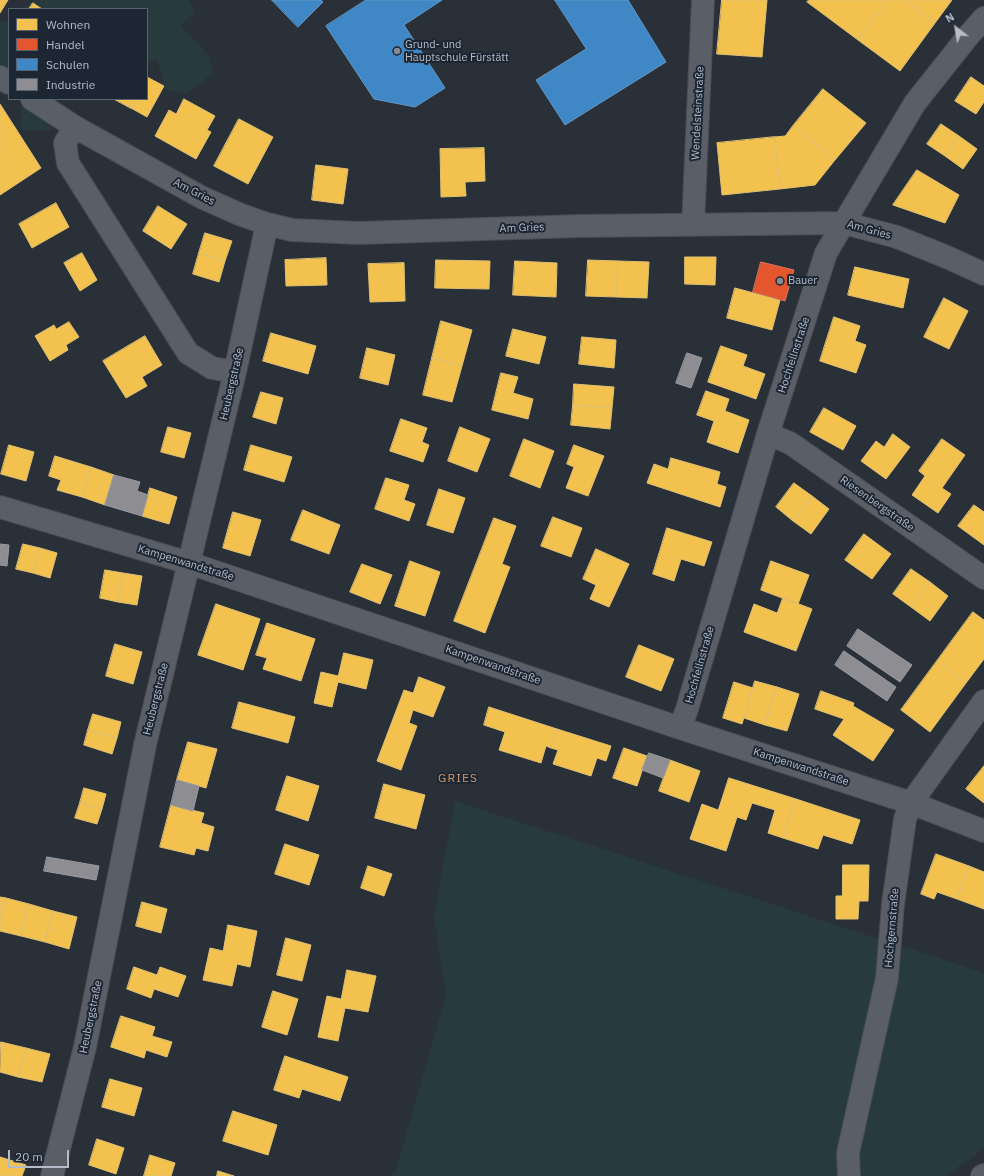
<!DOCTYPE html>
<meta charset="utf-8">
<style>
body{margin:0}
#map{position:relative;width:984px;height:1176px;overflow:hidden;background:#2a3038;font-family:"IBM Plex Sans",sans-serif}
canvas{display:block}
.legend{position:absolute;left:8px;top:8px;width:140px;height:92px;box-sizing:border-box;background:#1d2633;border:1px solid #59626f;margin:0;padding:5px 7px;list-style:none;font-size:12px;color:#b4bcc9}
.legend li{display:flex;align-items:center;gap:8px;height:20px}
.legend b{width:20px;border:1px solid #59626f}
.north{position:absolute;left:936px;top:8px;width:40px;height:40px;-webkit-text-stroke:3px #1d2633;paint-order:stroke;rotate:329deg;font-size:11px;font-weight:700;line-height:16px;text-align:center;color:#b4bcc9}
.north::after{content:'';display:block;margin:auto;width:14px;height:18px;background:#b4bcc9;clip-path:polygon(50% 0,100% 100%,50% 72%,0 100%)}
.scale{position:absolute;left:8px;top:1150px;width:61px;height:18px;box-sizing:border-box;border:2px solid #b4bcc9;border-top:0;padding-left:5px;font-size:12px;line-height:14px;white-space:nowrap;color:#b4bcc9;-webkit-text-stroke:3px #1d2633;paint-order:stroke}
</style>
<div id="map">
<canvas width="984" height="1176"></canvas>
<ul class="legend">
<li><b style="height:11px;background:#f2c14e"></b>Wohnen</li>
<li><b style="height:11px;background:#e4572e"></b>Handel</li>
<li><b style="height:11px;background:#3f88c5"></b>Schulen</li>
<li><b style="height:11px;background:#8d8d92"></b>Industrie</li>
</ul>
<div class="north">N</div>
<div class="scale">20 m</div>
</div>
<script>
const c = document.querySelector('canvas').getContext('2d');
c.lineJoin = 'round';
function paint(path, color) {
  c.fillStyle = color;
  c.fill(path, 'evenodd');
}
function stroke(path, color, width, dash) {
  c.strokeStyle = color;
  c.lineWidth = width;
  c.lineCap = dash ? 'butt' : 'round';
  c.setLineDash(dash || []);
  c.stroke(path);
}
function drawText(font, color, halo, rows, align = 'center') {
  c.font = font + ' "IBM Plex Sans",sans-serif';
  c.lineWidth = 4;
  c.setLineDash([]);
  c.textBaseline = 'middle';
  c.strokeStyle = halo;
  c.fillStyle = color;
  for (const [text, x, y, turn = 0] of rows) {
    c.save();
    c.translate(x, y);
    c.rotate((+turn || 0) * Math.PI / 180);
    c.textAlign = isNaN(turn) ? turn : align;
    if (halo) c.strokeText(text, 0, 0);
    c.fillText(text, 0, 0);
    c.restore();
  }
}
paint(new Path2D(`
 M35 0H189L194 13 181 26 209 56 213 74 185 94 166 90 157 60 147 61V9H23Z
 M9 20V75L0 70V22Z
 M23 99H46L52 130H20Z
 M455 801 984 973V1149L945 1176H390L395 1173 446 995 434 916Z`), '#273a3e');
const homes = new Path2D(`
 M0 0H8L0 13Z
 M722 0H767L762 57 717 54Z
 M809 0H888L858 40 807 2Z
 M888 0H905L935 23 900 71 858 40Z
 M905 0H952L935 23Z
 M33 3 42 9H29Z
 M147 77 164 86 147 117 131 108 136 99H147Z
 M971 77 984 86V102L976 114 955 101Z
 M823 89 866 123 835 160 793 126Z
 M114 99H136L131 108Z
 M184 99 215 116 207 130 211 132 196 159 155 136 169 110 176 114Z
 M0 104 41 168 0 195Z
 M239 119 273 137 248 184 214 166Z
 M941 124 959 136 945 156 927 144Z
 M793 126 835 160 815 185 780 189 775 137 785 136Z
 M959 136 977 149 963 169 945 156Z
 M775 137 780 189 722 195 717 143Z
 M484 148 485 181 465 182 466 196 441 197 440 149Z
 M316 165 348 169 343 204 312 200Z
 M917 170 959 195 945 223 893 205Z
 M56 203 69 227 32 248 19 224Z
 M158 206 187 224 171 249 143 231Z
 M205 233 232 241 225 261 199 253Z
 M82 253 97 280 80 291 64 263Z
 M199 253 225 261 219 282 193 274Z
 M685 257H716L715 285 685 284Z
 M326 258 327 285 286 286 285 260Z
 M436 260 490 261 489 289 435 288Z
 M588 260 618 261 617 297 586 296Z
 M515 261 557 263 556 297 513 295Z
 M618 261 649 262 647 298 617 297Z
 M404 263 405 301 370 302 368 264Z
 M855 267 909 279 903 308 848 295Z
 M735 288 780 300 772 330 727 318Z
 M944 298 968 311 949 349 924 337Z
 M834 317 860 326 855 341 866 345 856 373 820 361Z
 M441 321 472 330 462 366 432 358Z
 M69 322 79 337 66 345 68 350 50 361 35 336 54 325 56 329Z
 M513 329 546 337 539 364 506 356Z
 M271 333 316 346 308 374 263 361Z
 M145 336 162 365 142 377 147 386 126 398 103 361Z
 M582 337 616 340 614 368 579 364Z
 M721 346 747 355 743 366 765 374 756 399 708 382Z
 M367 348 395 355 388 385 360 378Z
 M432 358 462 366 452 402 423 395Z
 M501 373 518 377 513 393 533 399 528 419 492 410Z
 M574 384 614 387 612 408 573 405Z
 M706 391 729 399 725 411 749 420 738 453 707 442 714 421 697 415Z
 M261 392 283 398 276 424 253 417Z
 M573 405 612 408 610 429 571 425Z
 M824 408 856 426 843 450 810 432Z
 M401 419 427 428 422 442 429 445 423 462 390 451Z
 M168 427 191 433 184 458 161 452Z
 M460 427 490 439 477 472 448 461Z
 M893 434 910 447 886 479 861 461 876 441 884 447Z
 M524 439 554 451 540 488 510 476Z
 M942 439 965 455 942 488 951 494 938 513 912 495 925 476 919 471Z
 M9 445 34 452 26 481 1 474Z
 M251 445 292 457 284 482 244 470Z
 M574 445 604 456 588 496 566 488 574 467 567 464Z
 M55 456 91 467 82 497 57 490 61 480 49 476Z
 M671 458 720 472 717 484 726 487 720 507 647 483 654 464 668 469Z
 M91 467 114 475 105 505 82 497Z
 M386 478 409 485 404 500 415 504 409 521 375 509Z
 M794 483 812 496 793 521 776 507Z
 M150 488 177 497 169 524 142 516Z
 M439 489 465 498 453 533 427 525Z
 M812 496 829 509 811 534 793 521Z
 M974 505 984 512V545L958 526Z
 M303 510 340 525 329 554 291 540Z
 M233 512 261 520 250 556 223 548Z
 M553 517 582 528 571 557 541 546Z
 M494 518 516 526 502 564 510 567 485 633 454 621Z
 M667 528 712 542 704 566 681 559 674 581 653 574Z
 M864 534 891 554 872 579 845 560Z
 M23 544 40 548 33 573 16 569Z
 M40 548 57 553 50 578 33 573Z
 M596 549 629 564 609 607 590 599 596 585 583 579Z
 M410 561 440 572 425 616 395 606Z
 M771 561 809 575 798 604 761 590Z
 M362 564 392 575 380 604 350 592Z
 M911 569 930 582 911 607 893 594Z
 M105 570 123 573 118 602 100 598Z
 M123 573 142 576 137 605 118 602Z
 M930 582 948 596 930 621 911 607Z
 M783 598 812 609 796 651 744 632 754 604 777 613Z
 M216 604 260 619 243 670 198 655Z
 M973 612 984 620V659L966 683 937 661Z
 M267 623 315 639 301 681 263 669 267 658 256 655Z
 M115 644 142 652 133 684 106 676Z
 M639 645 674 659 661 691 626 677Z
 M344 653 373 660 366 689 338 682 332 707 314 703 321 672 338 676Z
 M937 661 966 683 930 732 901 710Z
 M419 677 445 687 433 717 413 710 409 723 417 726 401 770 377 761 404 690 413 693Z
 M755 681 777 687 765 725 744 718Z
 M734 682 753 688 742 724 723 718Z
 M777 687 799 694 787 731 765 725Z
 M821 691 854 703 853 706 894 730 873 761 833 735 844 719 815 709Z
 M239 702 295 717 288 743 232 728Z
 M489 707 557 729 551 748 546 746 541 763 499 750 505 732 484 725Z
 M93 714 121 722 117 738 88 730Z
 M557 729 611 746 606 761 597 758 591 776 553 764 558 750 551 748Z
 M88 730 117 738 112 754 84 745Z
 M188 742 217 749 206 788 177 780Z
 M624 748 647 756 637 786 613 778Z
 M670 760 700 771 689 802 659 791Z
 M984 766V803L966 789Z
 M287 776 319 786 308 821 276 810Z
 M729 778 796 799 783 838 768 833 775 810 752 803 746 820 737 817 726 851 690 839 702 804 718 810Z
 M384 784 425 795 416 829 375 818Z
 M84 788 106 794 102 809 80 803Z
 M796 799 860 820 852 844 823 835 818 849 783 838Z
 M80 803 102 809 97 824 75 818Z
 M171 805 204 813 201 823 214 827 208 851 196 848 194 855 160 847Z
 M285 844 319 855 309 885 275 874Z
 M936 854 969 866 957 899 937 892 934 899 921 894Z
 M843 865H869L868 901H859L858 919H836V896H842Z
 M368 866 392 874 384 896 361 888Z
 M969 866 984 872V909L957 899Z
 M0 897 6 898 0 919Z
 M6 898 29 904 21 936 0 931V919Z
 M142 902 167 909 161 933 136 926Z
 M29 904 53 911 45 942 21 936Z
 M53 911 77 917 69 949 45 942Z
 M228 925 257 931 250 967 237 964 232 986 203 980 210 948 223 951Z
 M286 938 311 945 302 981 277 975Z
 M134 967 157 975 160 967 186 976 178 997 154 989 151 998 127 989Z
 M347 970 376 976 368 1012 345 1008 338 1041 318 1037 327 996 341 999Z
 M273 991 298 999 287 1035 262 1027Z
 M121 1016 155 1027 152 1036 172 1042 167 1057 146 1050 144 1058 111 1047Z
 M1 1042 26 1048 18 1077 0 1072Z
 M26 1048 50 1054 42 1082 18 1077Z
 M285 1056 348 1077 340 1101 302 1089 299 1098 274 1090Z
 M110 1079 142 1088 134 1116 102 1107Z
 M233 1111 277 1125 268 1155 223 1141Z
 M97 1139 124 1148 116 1174 89 1165Z
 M150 1155 175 1163 171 1176H144Z
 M0 1157 26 1165 22 1176H0Z
 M218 1171 234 1176H217Z`);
paint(homes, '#f2c14e');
stroke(homes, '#dfc073', 1);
const shops = new Path2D(`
 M761 262 794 270 785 301 753 292Z`);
paint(shops, '#e4572e');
stroke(shops, '#d6755c', 1);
const schools = new Path2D(`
 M272 0H321L323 2 298 27Z
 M366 0H442L404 25 445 88 415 107 374 99 326 26Z
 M555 0H628L666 62 565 125 536 80 586 49Z`);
paint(schools, '#3f88c5');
stroke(schools, '#6298c6', 1);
const industry = new Path2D(`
 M687 353 702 358 691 388 676 383Z
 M114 475 140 482 137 491 148 495 142 516 105 505Z
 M0 544 9 545 7 566 0 565Z
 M858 629 912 665 900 682 847 646Z
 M844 651 896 687 887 701 835 665Z
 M649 753 670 760 663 778 642 770Z
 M177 780 199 786 193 811 171 805Z
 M47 857 99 866 96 880 44 871Z`);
paint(industry, '#8d8d92');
stroke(industry, '#999ba2', 1);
const minor = new Path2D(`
 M0 77 9 83
 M32 99 75 127 201 197 239 214 267 224 292 230 359 233 579 226 844 223 897 237 949 258 984 274
 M75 127 65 143 68 163 188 353 212 368 235 372
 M693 225 703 0
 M768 434 790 443 984 578
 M0 507 189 563 680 728 911 803 984 831
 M680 728 687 709 768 434 826 253 915 103 969 35 984 18
 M52 1176 85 1047 145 745 235 372 267 224
 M849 1176 848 1153 887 978 893 904 905 819 911 803 984 701
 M982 1176 984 1175`);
stroke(minor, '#484c53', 24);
stroke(minor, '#5a5e66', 22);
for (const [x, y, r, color] of [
 [397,51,4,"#848b96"],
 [780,281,4,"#848b96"]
]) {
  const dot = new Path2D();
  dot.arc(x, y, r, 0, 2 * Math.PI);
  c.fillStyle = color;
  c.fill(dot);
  stroke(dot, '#1d2633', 1.5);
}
drawText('11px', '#b4bcc9', '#1d2633', [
 ["Grund- und",405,45],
 ["Hauptschule Fürstätt",405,58],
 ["Bauer",788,281]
], 'left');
drawText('11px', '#b4bcc9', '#1d2633', [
 ["Wendelsteinstraße",698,113,-87],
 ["Am Gries",194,192,27],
 ["Am Gries",522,228,-2],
 ["Am Gries",869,230,15],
 ["Hochfellnstraße",794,355,-72],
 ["Heubergstraße",232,384,-77],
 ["Riesenbergstraße",877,504,35],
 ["Kampenwandstraße",186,563,17],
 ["Kampenwandstraße",493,665,19],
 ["Hochfellnstraße",700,665,-74],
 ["Heubergstraße",156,699,-76],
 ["Kampenwandstraße",801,767,18],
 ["Hochgernstraße",892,928,-85],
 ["Heubergstraße",91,1017,-78]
]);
c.letterSpacing = '1px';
drawText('12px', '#d59563', '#1d2633', [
 ["GRIES",458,779]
]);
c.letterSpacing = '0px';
</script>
